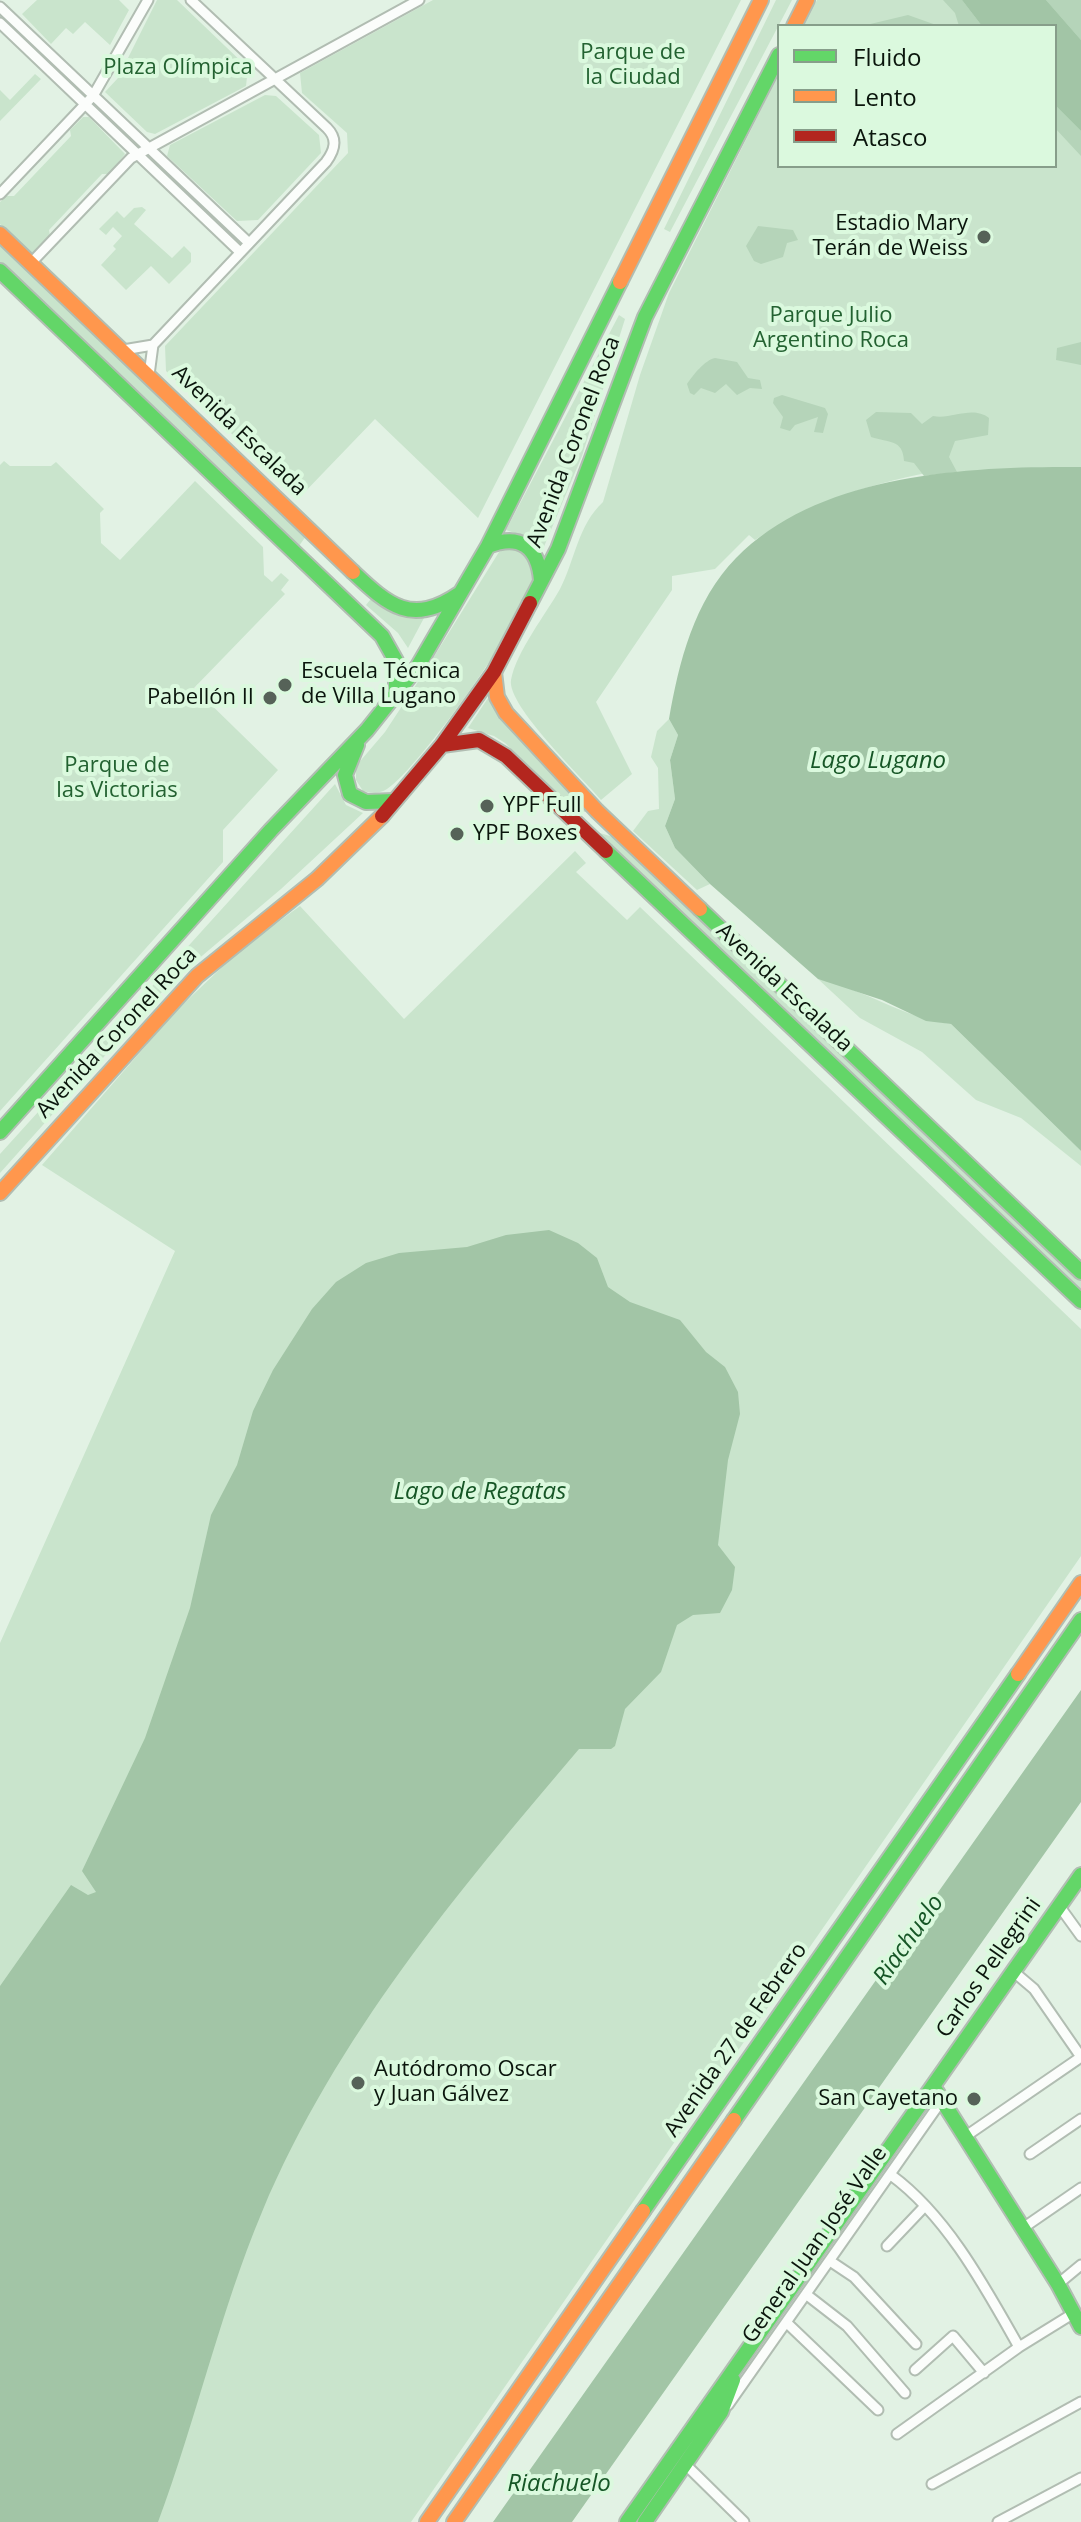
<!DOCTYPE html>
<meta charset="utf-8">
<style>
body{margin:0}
#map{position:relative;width:1081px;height:2522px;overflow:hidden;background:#e2f2e4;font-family:"Open Sans",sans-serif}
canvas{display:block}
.legend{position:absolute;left:777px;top:24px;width:280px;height:144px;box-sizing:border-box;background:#dbf9de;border:2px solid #879e8a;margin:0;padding:10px 14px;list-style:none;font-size:24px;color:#0a150c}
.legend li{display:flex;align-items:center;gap:16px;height:40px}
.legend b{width:40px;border:2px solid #879e8a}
</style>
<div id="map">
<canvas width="1081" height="2522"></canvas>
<ul class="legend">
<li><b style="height:10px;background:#63d668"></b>Fluido</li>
<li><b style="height:10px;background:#ff974d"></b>Lento</li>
<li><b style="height:10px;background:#b3261e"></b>Atasco</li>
</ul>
</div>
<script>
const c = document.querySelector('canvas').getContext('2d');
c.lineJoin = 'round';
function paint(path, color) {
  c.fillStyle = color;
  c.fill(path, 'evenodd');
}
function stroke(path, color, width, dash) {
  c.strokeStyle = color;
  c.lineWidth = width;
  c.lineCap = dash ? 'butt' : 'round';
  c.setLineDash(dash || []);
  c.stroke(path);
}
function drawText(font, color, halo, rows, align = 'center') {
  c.font = font + ' "Open Sans",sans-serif';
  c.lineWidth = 8;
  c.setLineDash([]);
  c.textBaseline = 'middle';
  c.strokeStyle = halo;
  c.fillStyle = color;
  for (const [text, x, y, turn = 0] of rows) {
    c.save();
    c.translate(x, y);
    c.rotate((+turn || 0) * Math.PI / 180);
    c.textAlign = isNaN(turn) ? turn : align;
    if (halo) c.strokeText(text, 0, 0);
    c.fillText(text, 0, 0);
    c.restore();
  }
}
paint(new Path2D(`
 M37 0H119L129 10 110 45 85 22 73 34 66 28 51 44 22 14Z
 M157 0H177L248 68 246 86 155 134 147 132 105 92 118 78Z
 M433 0H741L478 518 375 419 299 498 166 371 165 346 348 153 347 133 302 93 300 73Z
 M776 0H792L670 232 664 229Z
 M817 0H1081V467L944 473 943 470C875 482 812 501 755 540L749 535 715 569 672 576V590L596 702 632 774 601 800C583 778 507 706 511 680 516 652 546 614 560 589 575 560 578 525 603 502L640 375 669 293 779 74V166H1055V26H804Z
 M35 74 41 79 0 121V90L10 100Z
 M265 95 276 96 319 135 321 153 258 220 237 221 167 156 170 145Z
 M83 117H89L125 154 109 174H102L49 230 50 236 35 252 28 253 0 224V202L6 196H14L71 136 70 130Z
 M142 207 146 210 134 224 172 258 184 246 191 253V262L169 284 151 266 126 290 101 265 116 249 113 246 122 236 113 227 106 235 99 229 117 211 124 218 134 208Z
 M0 244 306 536 299 546 0 263Z
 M619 315 625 319 582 456 543 549 530 538 506 530Z
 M4 461 10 466H51L56 462 104 509 100 513 101 543 120 560 195 481 263 547 264 575 272 582 281 573 289 580 281 590 285 594 194 688 278 770 223 830V862L0 1111V465Z
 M515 545 532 553C533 560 536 570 535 577 529 613 419 769 387 789 379 794 372 793 363 791L356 780V766L385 732 425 671 499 552Z
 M374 595 396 614 424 618 408 648 398 633 366 605Z
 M488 698 505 721 586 809V812L575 811 505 743 494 736 468 728Z
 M669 719 678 735 670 760 675 799 665 826 675 848 710 884 697 890 633 831 648 811 659 809 658 768 651 757 657 731Z
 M335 784 346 805 363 813 281 889 170 983 0 1173V1154Z
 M600 833 613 837 1081 1281V1291L600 837Z
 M575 851 586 863 576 872 627 920 640 907 1081 1329V1556L411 2522H0V1643L175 1251 42 1165 176 1011 241 949 300 906 404 1019Z
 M818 979C865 989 903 1018 951 1024L1081 1151V1166L1021 1118 976 1100 922 1052 860 1018Z`), '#c9e4cc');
paint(new Path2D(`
 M943 0H962L982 26H959L955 13Z
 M1046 0H1081V40Z
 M908 15 939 26H862Z
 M1055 105 1081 131V156L1055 128Z
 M758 226 793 230 798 240 787 243 783 257 761 264 754 261 746 246Z
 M1081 342V365L1056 360 1057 348Z
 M715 358 737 362 748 378 760 380 762 389 750 388 737 395 726 384 715 393 701 388 694 395 690 393 687 384C693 375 705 360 715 358Z
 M782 395 825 408 828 414 823 433 814 432 818 417 795 425 790 431 780 428 783 417 773 403 774 398Z
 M876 412 911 413 922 424 933 416C951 420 972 405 989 418L988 435 955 441 949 457 957 472 924 476 914 463 904 461C903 439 889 443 871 437L866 420Z`), '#b5d4b9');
paint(new Path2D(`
 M962 0H1046L1081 40V131L1055 105V26H982Z
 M1081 467V1151L951 1024 926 1021 882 1000 818 979 710 884 675 848 665 826 675 799 670 760 678 735 669 719C679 662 694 601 736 558 819 473 970 466 1081 467Z
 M549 1230 578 1243 597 1258 608 1287 630 1302 680 1320 706 1352 725 1367 738 1392 740 1414 728 1460 718 1545 735 1567 732 1590 720 1613 693 1615 677 1625 661 1672 625 1709 615 1746 611 1749H579C457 1893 336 2036 262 2212 220 2312 196 2420 158 2522H0V1986L71 1885 88 1895 96 1892 82 1871 145 1738 190 1608 211 1515 237 1465 253 1411 273 1370 312 1309 336 1282 366 1263 399 1253 467 1247 506 1235Z
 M1081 1690V1802L572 2522H493Z`), '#a2c5a6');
const street = new Path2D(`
 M0 7 249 243
 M0 23 240 252
 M0 194 93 96 148 0
 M31 263 131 158 419 0
 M123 350 153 345
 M149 375 153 345 326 162C335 150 338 139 327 128L191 0
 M1060 1907 1081 1936
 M1014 1972 1034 1989 1081 2057
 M966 2136 1081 2057
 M1030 2154 1081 2119
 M891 2175C947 2216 985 2287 1019 2347
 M1023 2228 1081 2188
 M887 2246 925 2206
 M830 2261 854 2277 916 2344
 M1058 2284 1081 2265
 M807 2295 847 2326 905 2393
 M787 2323 878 2410
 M915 2370 953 2336 984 2373
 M728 2405 942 2100
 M897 2434 1019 2347 1074 2313
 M685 2464 744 2522
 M932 2484 1081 2402
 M998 2522 1081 2478`);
const fast = new Path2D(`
 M0 271 382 636 396 661V694
 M488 546C520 533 538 547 541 580
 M353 572C389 606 412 626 459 594
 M530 603 558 549 645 317 779 55
 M357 745 345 775 350 794 366 802 394 801
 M606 851 1081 1301
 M700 909 1081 1272
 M0 1132 271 830 367 730 418 666 488 546 620 282
 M933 2086 1058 2284 1081 2327
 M734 2120 1081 1620
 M643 2211 1018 1674
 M627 2522 1081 1875
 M645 2522 721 2412 733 2380`);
const slow = new Path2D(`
 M794 26 807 0
 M0 234 353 572
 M620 282 761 0
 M494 672 497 697 506 713 597 811 700 909
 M0 1193 197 976 317 879 382 816
 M1018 1674 1081 1583
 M427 2522 643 2211
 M454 2522 734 2120`);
const jam = new Path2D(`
 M442 745 479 740 506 756 606 851
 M382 816 442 745 494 672 530 603`);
stroke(street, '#b1bdb2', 13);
stroke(fast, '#b1bdb2', 18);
stroke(slow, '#b1bdb2', 18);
stroke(jam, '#b1bdb2', 18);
stroke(street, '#fbfdfb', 9);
stroke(fast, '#63d668', 14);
stroke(slow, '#ff974d', 14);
stroke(jam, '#b3261e', 14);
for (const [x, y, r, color] of [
 [984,237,8,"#566258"],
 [285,685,8,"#566258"],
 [270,698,8,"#566258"],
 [487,806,8,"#566258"],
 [457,834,8,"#566258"],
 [358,2083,8,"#566258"],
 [974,2099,8,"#566258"]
]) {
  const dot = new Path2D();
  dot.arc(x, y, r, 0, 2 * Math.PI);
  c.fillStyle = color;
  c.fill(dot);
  stroke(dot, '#dbf9de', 3);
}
drawText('22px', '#236231', '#dbf9de', [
 ["Parque de",633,53],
 ["la Ciudad",633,78],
 ["Plaza Olímpica",178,68],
 ["Parque Julio",831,316],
 ["Argentino Roca",831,341],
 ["Parque de",117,766],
 ["las Victorias",117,791]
]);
drawText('22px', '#0a150c', '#dbf9de', [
 ["Estadio Mary",968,224,"right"],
 ["Terán de Weiss",968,249,"right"],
 ["Escuela Técnica",301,672],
 ["de Villa Lugano",301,697],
 ["Pabellón II",254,698,"right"],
 ["YPF Full",503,806],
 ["YPF Boxes",473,834],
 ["Autódromo Oscar",374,2070],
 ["y Juan Gálvez",374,2095],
 ["San Cayetano",958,2099,"right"]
], 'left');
drawText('22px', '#0a150c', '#dbf9de', [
 ["Avenida Escalada",239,431,44],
 ["Avenida Coronel Roca",574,442,-69],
 ["Avenida Escalada",784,988,43],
 ["Avenida Coronel Roca",117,1033,-47],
 ["Carlos Pellegrini",989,1968,-55],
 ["Avenida 27 de Febrero",736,2040,-55],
 ["General Juan José Valle",815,2245,-55]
]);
drawText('italic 24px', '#165626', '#dbf9de', [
 ["Lago Lugano",878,761],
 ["Lago de Regatas",480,1492],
 ["Riachuelo",909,1940,-55],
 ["Riachuelo",559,2484]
]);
</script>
